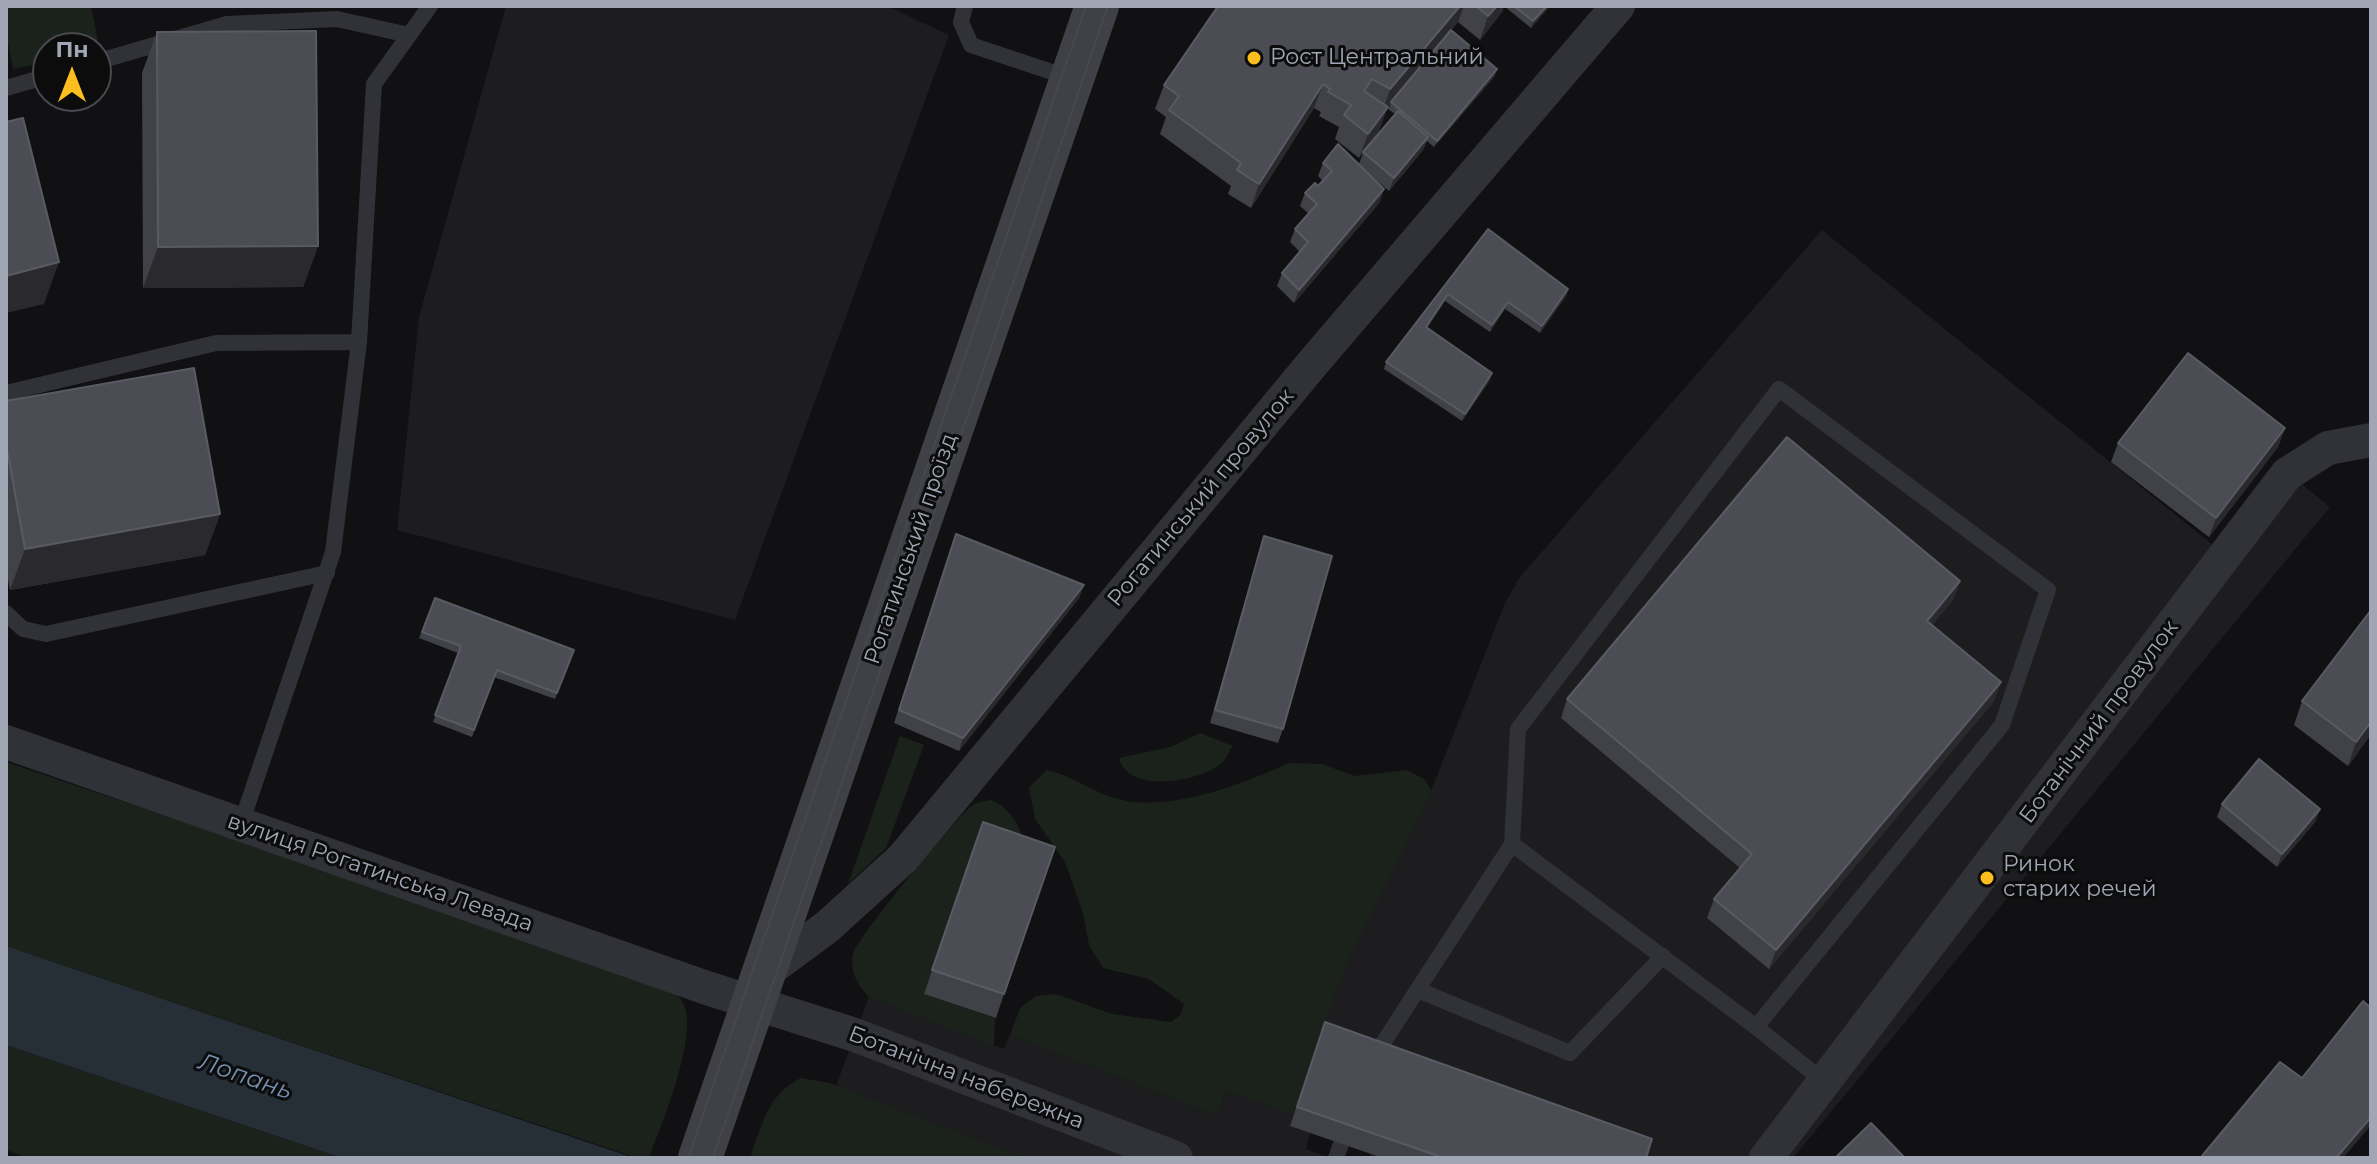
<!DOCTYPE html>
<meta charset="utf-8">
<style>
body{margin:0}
#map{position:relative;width:2377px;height:1164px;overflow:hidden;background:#111012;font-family:Montserrat,sans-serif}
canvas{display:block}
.frame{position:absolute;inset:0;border:8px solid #a1a6b4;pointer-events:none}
.north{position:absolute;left:32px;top:32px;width:80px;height:80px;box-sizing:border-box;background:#0c0c0d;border:2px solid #484a50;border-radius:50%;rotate:0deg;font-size:22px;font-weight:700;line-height:32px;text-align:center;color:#a1a6b4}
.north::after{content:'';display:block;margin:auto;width:28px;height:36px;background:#fcbd1f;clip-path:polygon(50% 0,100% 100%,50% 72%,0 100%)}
</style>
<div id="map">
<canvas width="2377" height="1164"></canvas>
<div class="frame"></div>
<div class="north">Пн</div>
</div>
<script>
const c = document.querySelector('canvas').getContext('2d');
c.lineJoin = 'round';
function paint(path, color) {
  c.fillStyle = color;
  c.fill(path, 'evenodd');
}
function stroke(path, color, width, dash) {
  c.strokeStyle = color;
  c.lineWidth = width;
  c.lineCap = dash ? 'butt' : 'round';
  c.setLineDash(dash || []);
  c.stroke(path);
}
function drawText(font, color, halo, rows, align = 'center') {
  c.font = font + ' Montserrat,sans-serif';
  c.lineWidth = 6;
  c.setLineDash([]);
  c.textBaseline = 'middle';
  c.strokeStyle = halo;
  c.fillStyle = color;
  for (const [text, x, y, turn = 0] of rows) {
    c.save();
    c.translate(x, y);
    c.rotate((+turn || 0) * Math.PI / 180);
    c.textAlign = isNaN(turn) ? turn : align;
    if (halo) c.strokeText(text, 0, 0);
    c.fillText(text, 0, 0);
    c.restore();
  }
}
paint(new Path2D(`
 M506 6H887L949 35 735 620 397 530 419 317Z
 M1822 230 2213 545 2277 464 2330 507 1793 1158H1369L1370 1154 1310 1133 1306 1149 1330 1158H1024L836 1086 869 997 1004 1049 1010 1035 1217 1116 1227 1090 1318 1041 1343 974 1431 791 1505 603 1520 577Z`), '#1d1c1f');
paint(new Path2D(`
 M6 6H91L100 51 96 52V48H48V62L13 69 6 33Z
 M1200 733 1233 746C1229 751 1226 759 1222 763 1200 782 1128 795 1119 758L1170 747Z
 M900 736 924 745 886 848 848 884Z
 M6 762 633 974C649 980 672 986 682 1001 701 1031 661 1126 649 1158H637L6 946Z
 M1289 763 1322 764 1355 776 1407 770 1424 779 1432 791 1343 974 1293 1115 1227 1090 1217 1116 1010 1035 1020 1008 1036 996 1056 994 1112 1014 1171 1022 1180 1015 1184 1004 1149 979 1103 968 1089 945 1083 913 1065 862 1035 819 1029 787 1047 770C1074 776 1095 794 1122 800 1172 811 1243 784 1289 763Z
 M991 800C1018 810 1024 842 1034 866L924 994 995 1018 994 1046 869 997C858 985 849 971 853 954 855 940 958 815 973 805 978 802 986 801 991 800Z
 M6 1045 342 1158H28L6 1150Z
 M801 1078 830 1083 1024 1158H750C761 1127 769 1092 801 1078Z`), '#1b221c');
paint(new Path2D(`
 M6 946 634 1158H342L6 1045Z`), '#262e36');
stroke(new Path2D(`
 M965 6 961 22 971 45 1070 78
 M96 62 227 24 337 19 409 35
 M6 88 48 76
 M6 393 216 343 359 342
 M6 613 23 629 46 634 327 573
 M241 824 333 552 359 342 374 84 430 6
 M1418 990 1570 1053 1663 956
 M1756 1027 1826 1083
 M1372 1060 1512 844 1518 729 1779 389 2048 590 2002 725 1756 1027 1512 844
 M1336 1158 1341 1144`), '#313237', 16);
stroke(new Path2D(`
 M6 742 707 988 855 1035 1176 1158
 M766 972 827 927 903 858 1312 364 1618 6
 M1766 1158 2287 474 2328 448 2371 440`), '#313237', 34);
stroke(new Path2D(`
 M700 1158 1097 6`), '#3f4147', 44);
stroke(new Path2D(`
 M688 1158 1086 6
 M713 1158 1108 6`), '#46484e', 2);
paint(new Path2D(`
 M1218 6H1550L1531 28 1504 6 1502 12 1480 40 1458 22 1410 79 1495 76 1434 147 1427 141 1423 150 1389 191 1366 171 1380 202 1294 303 1277 286 1282 273 1300 252 1290 242 1295 229 1309 214 1300 206 1305 193 1318 186 1323 181 1318 176 1323 163 1359 164 1363 153 1359 158 1335 139 1339 127 1319 116 1321 112 1314 108 1251 208 1228 194 1231 186 1160 134 1166 117 1155 109 1164 85ZM1391 103 1388 109 1395 114 1369 145 1379 131 1387 107Z
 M157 32 318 246 303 287 143 288 142 73Z
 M1488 229 1568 289 1566 296 1540 333 1505 309 1490 332 1445 301 1427 328 1490 380 1462 421 1384 369 1386 362Z
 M6 401 220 514 205 555 10 590 6 569Z
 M2285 428 2278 447 2209 537 2111 462 2118 443Z
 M1264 536 1283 729 1278 743 1210 723Z
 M952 548 1084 585 1079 598 959 751 894 723Z
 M1960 581 1953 600 1932 625 2001 682 1994 701 1769 969 1707 918 1714 899 1740 868 1561 718 1567 699Z
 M435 598 574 650 555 699 494 677 472 737 433 722 458 653 419 638Z
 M2371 610V734L2348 766 2294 725 2302 701Z
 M2222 804 2320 809 2315 822 2277 867 2217 817Z
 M974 846 1004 994 996 1018 924 994Z
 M1325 1022 1646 1158H1383L1290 1126Z`), '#414248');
paint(new Path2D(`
 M1460 6H1464L1458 22 1382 113 1390 89Z
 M1497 6H1504L1502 12 1480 40 1488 16Z
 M1547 6H1550L1531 28 1533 21Z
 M1497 69 1495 76 1434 147 1437 141Z
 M1323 84 1314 108 1251 208 1259 184Z
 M1388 107 1379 131 1359 158 1368 134Z
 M1428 137 1423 150 1389 191 1394 178Z
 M1384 189 1380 202 1294 303 1299 290Z
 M318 246 303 287 143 288 158 247Z
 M59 262 44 304 6 313V276Z
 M1568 289 1566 296 1540 333 1542 326Z
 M1448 294 1445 301 1423 334 1426 327Z
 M1508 302 1505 309 1490 332 1492 325Z
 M1492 373 1490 380 1462 421 1465 414Z
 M2285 428 2278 447 2209 537 2216 518Z
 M220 514 205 555 10 590 25 549Z
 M1960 581 1953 600 1920 640 1927 621Z
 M1084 585 1079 598 959 751 963 738Z
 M2001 682 1994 701 1769 969 1776 950Z
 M2371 722V734L2348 766 2356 742Z
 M2320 809 2315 822 2277 867 2282 854Z
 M2371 1117V1125L2343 1158H2336Z`), '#2a2a2e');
const building = new Path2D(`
 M1218 6H1460L1390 89 1372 79 1364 91 1388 107 1368 134 1344 115 1351 105 1328 92 1330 89 1323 84 1259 184 1237 170 1241 163 1169 110 1179 96 1164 85Z
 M1476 6H1497L1488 16Z
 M1514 6H1547L1533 21Z
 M1451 30 1497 69 1437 141 1391 102Z
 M316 31 318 246 158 247 157 32Z
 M1398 111 1428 137 1394 178 1363 152Z
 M23 118 59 262 6 276V122Z
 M1338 144 1384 189 1299 290 1282 273 1308 242 1295 229 1317 204 1305 193 1315 183 1318 186 1332 171 1323 163Z
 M1488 229 1568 289 1542 326 1508 302 1492 325 1448 294 1426 327 1492 373 1465 414 1386 362Z
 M2188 353 2285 428 2216 518 2118 443Z
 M194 368 220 514 25 549 6 443V401Z
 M1787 437 1960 581 1927 621 2001 682 1776 950 1714 899 1752 854 1567 699Z
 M956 534 1084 585 963 738 899 710Z
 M1264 536 1332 556 1283 729 1215 710Z
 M435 598 574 650 557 693 497 670 474 730 435 715 461 646 422 632Z
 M2371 610V722L2356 742 2302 701Z
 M2259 759 2320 809 2282 854 2222 804Z
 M983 822 1055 847 1004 994 932 970Z
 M2363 1001 2371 1008V1117L2336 1158H2205L2202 1156 2280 1062 2302 1078Z
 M1325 1022 1652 1139 1646 1158H1444L1297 1107Z
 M1871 1123 1905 1158H1835Z`);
paint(building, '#4c4d54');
stroke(building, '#595b63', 2);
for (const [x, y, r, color] of [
 [1254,58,8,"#fcbd1f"],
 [1987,878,8,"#fcbd1f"]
]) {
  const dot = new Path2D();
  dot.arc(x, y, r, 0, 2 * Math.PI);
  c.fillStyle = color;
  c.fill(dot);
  stroke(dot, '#0c0c0d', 3);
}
drawText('22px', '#a1a6b4', '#0c0c0d', [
 ["Рост Центральний",1270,58],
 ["Ринок",2003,865],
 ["старих речей",2003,890]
], 'left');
drawText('22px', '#a1a6b4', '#0c0c0d', [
 ["Рогатинський провулок",1201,498,-50],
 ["Рогатинський проїзд",911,549,-71],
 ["Ботанічний провулок",2099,722,-53],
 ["вулиця Рогатинська Левада",380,873,19],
 ["Ботанічна набережна",966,1078,21]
]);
drawText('italic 24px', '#7592b2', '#0c0c0d', [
 ["Лопань",245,1077,19]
]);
</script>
